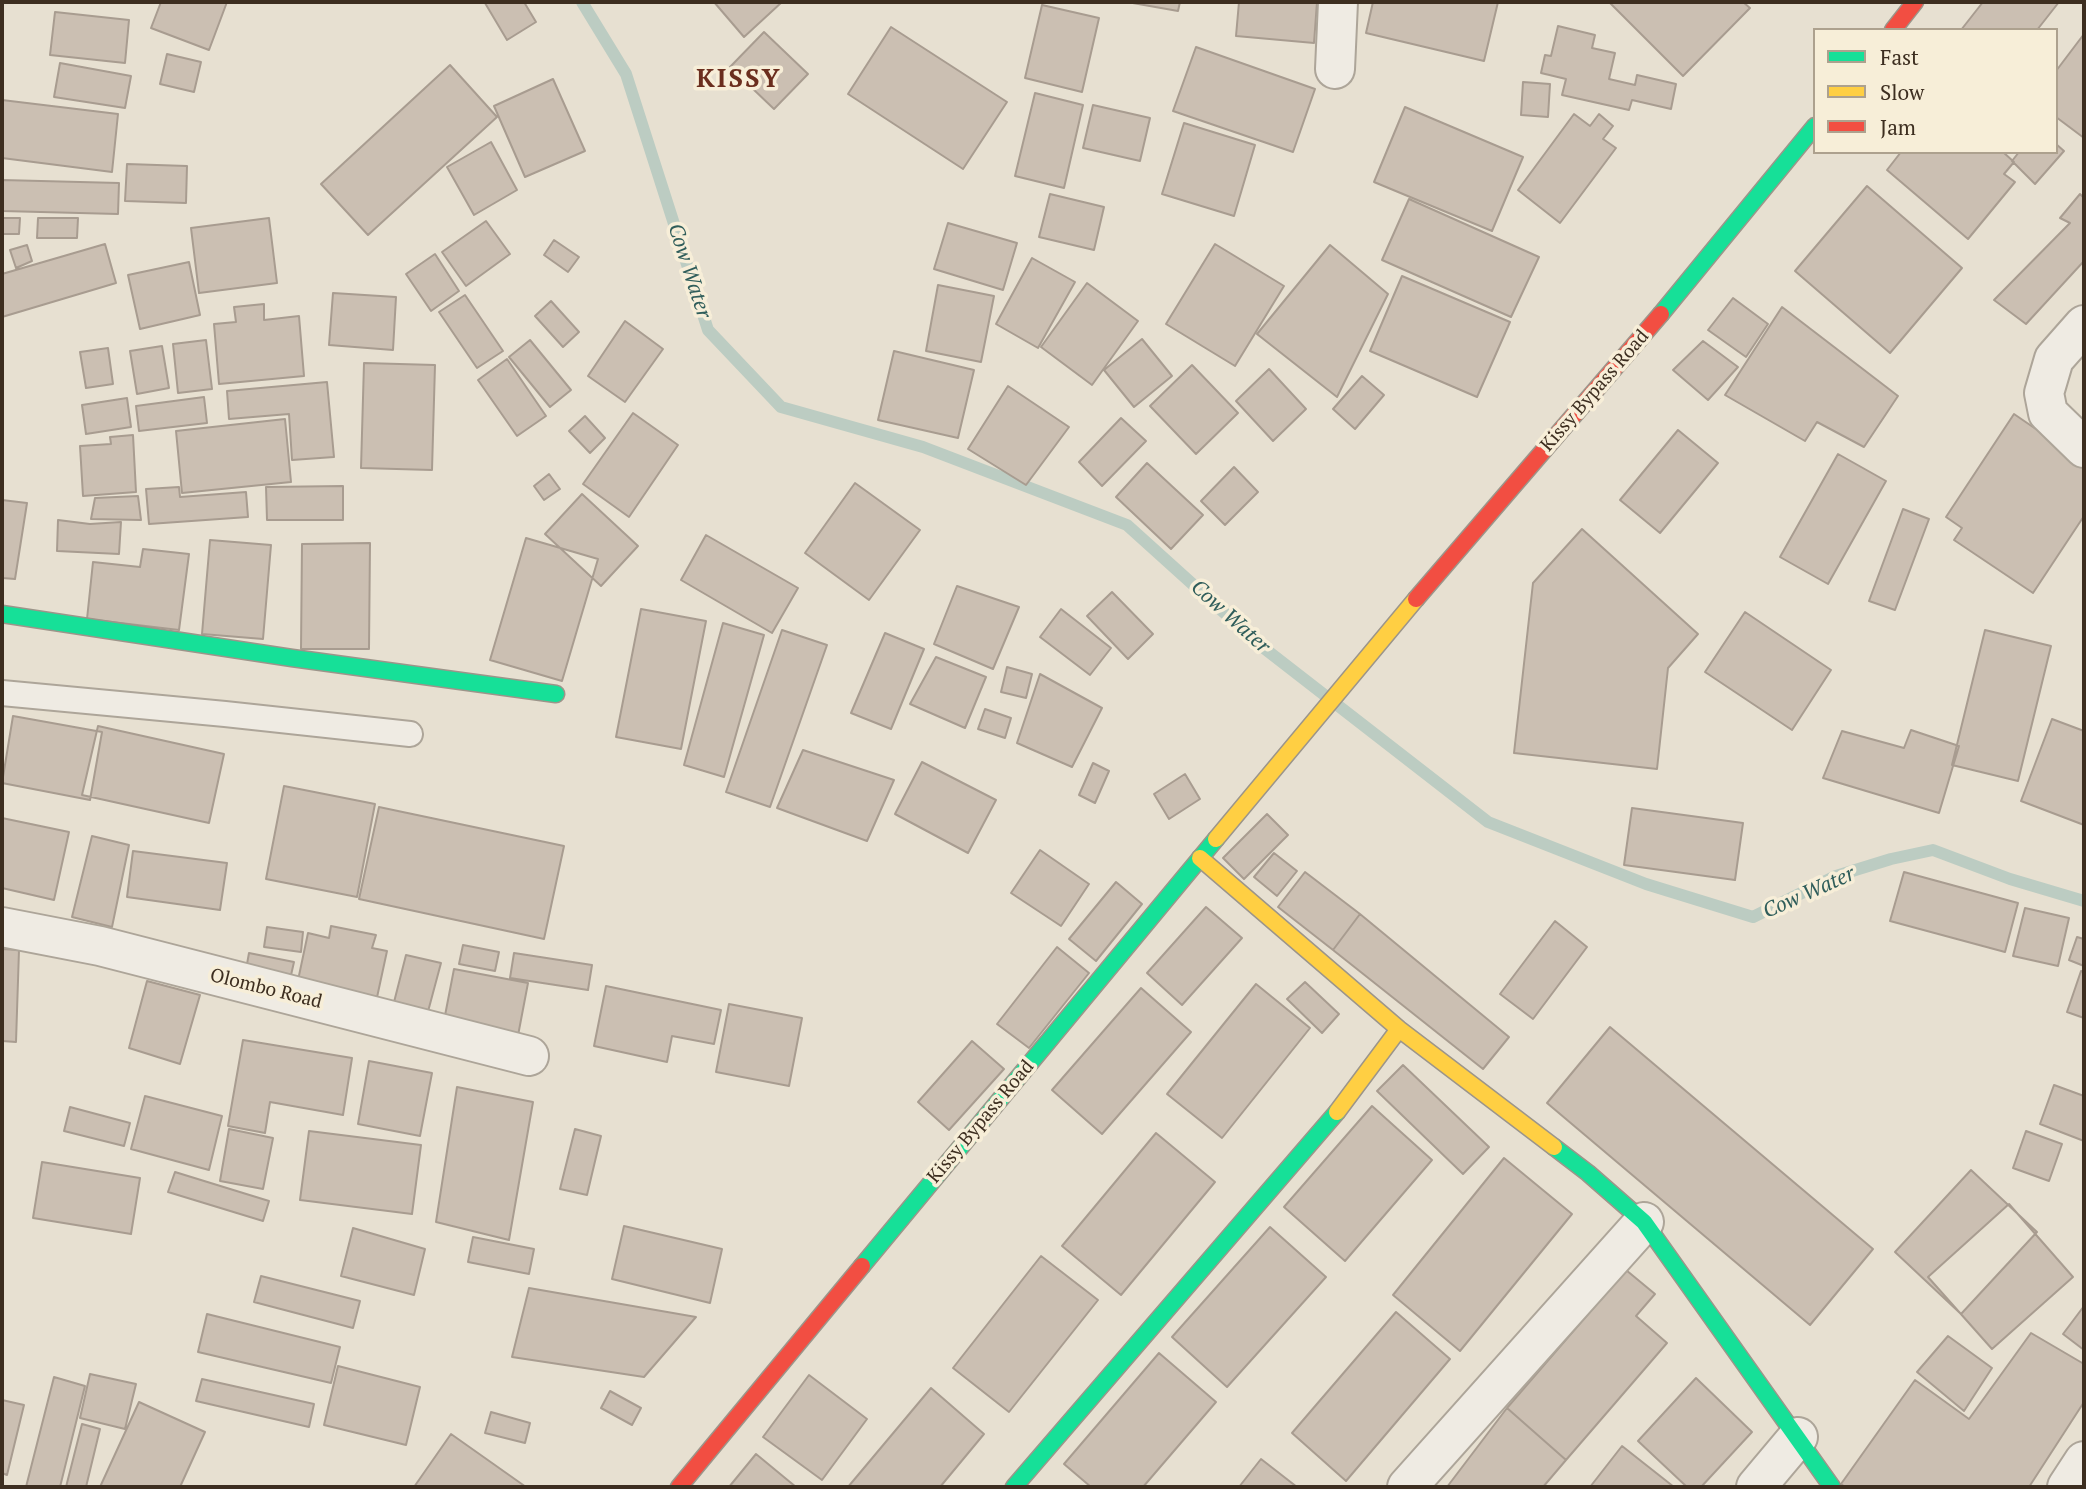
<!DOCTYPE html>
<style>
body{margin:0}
#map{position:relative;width:2086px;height:1489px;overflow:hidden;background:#e7e0d1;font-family:"PT Serif",serif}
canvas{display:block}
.frame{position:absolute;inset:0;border:4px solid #3d2e20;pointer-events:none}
.legend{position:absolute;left:1813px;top:28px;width:245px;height:126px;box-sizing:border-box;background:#f7eed8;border:2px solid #ada18e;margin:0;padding:9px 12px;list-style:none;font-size:21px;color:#3d2e20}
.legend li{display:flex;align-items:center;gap:14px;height:35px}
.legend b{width:35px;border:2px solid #ada18e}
</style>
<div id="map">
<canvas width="2086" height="1489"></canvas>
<div class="frame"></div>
<ul class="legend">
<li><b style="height:9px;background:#16e098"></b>Fast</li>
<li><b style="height:9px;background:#ffcf43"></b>Slow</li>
<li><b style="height:9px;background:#f24e42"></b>Jam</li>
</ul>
</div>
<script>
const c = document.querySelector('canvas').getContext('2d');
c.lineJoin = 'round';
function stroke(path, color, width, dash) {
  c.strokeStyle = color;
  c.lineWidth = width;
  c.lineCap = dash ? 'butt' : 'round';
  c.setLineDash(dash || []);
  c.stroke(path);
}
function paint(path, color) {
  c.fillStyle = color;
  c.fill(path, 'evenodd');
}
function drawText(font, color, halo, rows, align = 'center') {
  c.font = font + ' "PT Serif",serif';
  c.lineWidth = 7;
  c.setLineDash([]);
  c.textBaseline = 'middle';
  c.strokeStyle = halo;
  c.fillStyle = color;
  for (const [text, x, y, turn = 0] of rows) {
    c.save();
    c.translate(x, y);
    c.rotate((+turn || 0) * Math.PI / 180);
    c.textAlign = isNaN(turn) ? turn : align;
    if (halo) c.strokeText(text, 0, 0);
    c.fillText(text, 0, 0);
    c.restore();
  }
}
stroke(new Path2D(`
 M582 2 626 74 708 330 781 407 923 447 1127 525 1260 645 1488 822 1646 884 1753 917 1836 876 1891 859 1933 850 2010 879 2084 901`), '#bcccc2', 12);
const building = new Path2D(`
 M161 2H227L209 50 151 28Z
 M488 2H524L536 22 507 40 485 3Z
 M714 2H782L744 37Z
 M1127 2H1180L1178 11Z
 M1239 2H1317L1314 43 1236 36Z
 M1373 2H1498L1484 61 1366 33Z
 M1609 2H1743L1750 8 1683 76Z
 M1983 2H2059L2037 30H1961Z
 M1042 5 1099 18 1082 92 1025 78Z
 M55 12 129 20 125 63 50 55Z
 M1558 26 1595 35 1592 48 1615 53 1609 79 1635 85 1637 75 1676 84 1671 109 1632 100 1629 110 1562 95 1566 79 1541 73 1545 55 1551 56Z
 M891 27 1007 102 963 169 848 94Z
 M764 32 808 74 774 109 730 67Z
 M2084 34V138L2056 117V71Z
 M1196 47 1315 89 1293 152 1173 111Z
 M167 54 201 62 194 92 160 84Z
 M60 63 131 76 125 108 54 97Z
 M450 65 497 117 368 235 321 184Z
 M553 79 585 151 525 177 494 106Z
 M1523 82 1550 84 1548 117 1521 115Z
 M1035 93 1083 105 1064 188 1015 176Z
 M2 100 118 114 112 172 2 158Z
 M1093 105 1150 118 1140 161 1083 148Z
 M1405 107 1523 157 1492 231 1374 182Z
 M1574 114 1590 126 1599 114 1613 126 1603 139 1616 148 1560 223 1518 190Z
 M1184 123 1255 145 1234 216 1162 194Z
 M491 142 517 190 474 215 447 167Z
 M2056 144 2064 151 2035 184 2012 161 2019 152H2056Z
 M1901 152H2003L2014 162 2004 174 2015 182 1968 239 1887 170Z
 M127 164 187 166 186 203 125 201Z
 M2 180 119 183 118 214 2 211Z
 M1867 186 1962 268 1890 353 1795 271Z
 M1050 194 1104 207 1094 250 1039 237Z
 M2080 194 2084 198V261L2026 324 1994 300 2070 223 2060 218Z
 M1409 199 1539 257 1511 317 1382 260Z
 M2 218H20L19 234H2Z
 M38 218H78L77 238H37Z
 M269 218 277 283 199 293 191 228Z
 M486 221 510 254 466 286 442 252Z
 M948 223 1017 243 1003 290 934 269Z
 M554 240 579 257 568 272 544 255Z
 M105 244 116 283 2 317V274Z
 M1215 244 1284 286 1235 366 1166 324Z
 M27 245 32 261 16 268 10 250Z
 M1330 245 1388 294 1337 397 1257 334Z
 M435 254 459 291 431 311 406 274Z
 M1032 258 1075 282 1038 348 996 324Z
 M189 262 200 315 140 329 128 275Z
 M1402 276 1510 322 1477 397 1370 351Z
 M1087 283 1138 321 1092 385 1041 347Z
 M938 285 994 296 981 362 926 351Z
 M333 293 396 297 393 350 329 345Z
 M465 295 503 351 477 368 439 312Z
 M1733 298 1768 324 1746 357 1708 330Z
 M551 301 579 332 563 347 535 316Z
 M264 304V320L299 316 304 376 219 384 214 324 236 322 234 307Z
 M1782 307 1898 396 1864 447 1817 422 1805 441 1725 395Z
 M625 321 663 349 625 402 588 376Z
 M1142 339 1172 376 1134 407 1104 370Z
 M206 340 212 389 178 393 173 344Z
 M530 340 571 390 550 407 509 357Z
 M1703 341 1738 367 1708 400 1673 370Z
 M162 346 169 388 137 394 130 351Z
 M108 348 113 384 86 388 80 352Z
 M894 351 974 370 958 438 878 420Z
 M507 359 546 416 517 436 478 380Z
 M364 363 435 365 432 470 361 468Z
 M1192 365 1238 413 1196 454 1150 406Z
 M1269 369 1306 409 1273 441 1236 401Z
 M1362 376 1384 395 1355 429 1333 409Z
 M327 382 334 457 292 460 289 414 229 419 227 391Z
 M1008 386 1069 427 1026 485 968 449Z
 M204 397 207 423 139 431 136 406Z
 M127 398 131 427 86 434 82 405Z
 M633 413 678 445 629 517 583 484Z
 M2014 414 2084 462V516L2033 593 1954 540 1962 528 1946 517Z
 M585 416 605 438 590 453 569 431Z
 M1121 418 1146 441 1102 486 1079 462Z
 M285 419 291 482 182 493 176 431Z
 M1678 430 1718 463 1660 533 1620 500Z
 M133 435 136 492 83 496 80 446 111 444 110 437Z
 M1838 454 1886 481 1828 584 1780 557Z
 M1147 463 1203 515 1171 549 1116 497Z
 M1234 467 1258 492 1225 525 1201 501Z
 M549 474 560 489 544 500 534 486Z
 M855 483 920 530 869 600 805 553Z
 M343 486V520H267L266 487Z
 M179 487 180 497 246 492 248 517 149 524 146 489Z
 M582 494 638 546 601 586 545 534Z
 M138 496 141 520 91 519 95 498Z
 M2 500 27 503 15 579 2 578Z
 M1903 509 1929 519 1895 610 1869 601Z
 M58 520 90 524 121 522 119 554 57 551Z
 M1582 529 1698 634 1668 668 1657 769 1514 753 1533 583Z
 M706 535 798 588 772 633 681 580Z
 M526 538 598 559 562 681 490 660Z
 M210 540 271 545 263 639 202 634Z
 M370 543 369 649H301L302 544Z
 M143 549 189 554 179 630 87 619 93 562 140 567Z
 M957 586 1019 607 993 669 934 644Z
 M1112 592 1153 634 1128 659 1087 616Z
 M641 609 706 621 681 749 616 737Z
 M1061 609 1111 648 1090 675 1040 637Z
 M1745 612 1831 670 1792 730 1705 672Z
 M723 623 764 635 724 777 684 765Z
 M782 630 827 645 770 807 726 792Z
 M1985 630 2051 646 2018 781 1952 765Z
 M885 633 924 649 891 729 851 713Z
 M936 657 986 677 965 728 910 704Z
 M1007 667 1032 674 1026 698 1001 692Z
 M1040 674 1102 708 1072 767 1017 743Z
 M985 709 1011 718 1005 738 978 729Z
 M13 716 102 732 90 800 2 783Z
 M2052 719 2084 731V825L2021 801Z
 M98 726 224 754 209 823 82 795Z
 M1911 730 1959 746 1939 813 1823 778 1842 731 1904 748Z
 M803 750 894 780 867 841 777 808Z
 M922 762 996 800 968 853 895 814Z
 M1093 763 1109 771 1095 803 1079 795Z
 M1185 774 1200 799 1169 819 1154 794Z
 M284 786 375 804 357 897 266 879Z
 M379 807 564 846 544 939 359 899Z
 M1632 808 1743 823 1735 880 1624 865Z
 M1267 814 1288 835 1244 879 1223 858Z
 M2 818 69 832 54 900 2 888Z
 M92 836 129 845 112 927 72 917Z
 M1040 850 1089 884 1061 926 1011 893Z
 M133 851 227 863 220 910 127 897Z
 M1274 853 1297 871 1277 896 1254 877Z
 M1305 872 1360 914 1333 950 1278 907Z
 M1904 872 2018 903 2005 952 1890 921Z
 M1116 882 1142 904 1096 961 1069 939Z
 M1206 907 1242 938 1182 1005 1147 973Z
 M2025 908 2069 918 2058 966 2013 956Z
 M1360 914 1509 1037 1483 1069 1333 950Z
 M1555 921 1587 947 1533 1019 1500 994Z
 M331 926 376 935 372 948 387 951 376 1002 297 985 308 933 329 938Z
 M267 927 303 932 301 952 264 947Z
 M2077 937 2084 939V966L2069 960Z
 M463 945 499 952 495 971 459 964Z
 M1057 947 1089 973 1029 1048 997 1024Z
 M2 949 19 950 16 1042 2 1041Z
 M249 953 294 962 289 984 245 975Z
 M514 953 592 965 588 990 510 978Z
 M406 955 441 963 426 1019 392 1010Z
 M454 969 528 983 516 1046 442 1031Z
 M2081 971 2084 972V1018L2067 1012Z
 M147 981 200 995 180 1064 129 1048Z
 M1305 982 1339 1014 1322 1033 1287 999Z
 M1256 984 1310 1028 1222 1138 1167 1094Z
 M606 986 721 1010 714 1044 672 1036 667 1062 594 1046Z
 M1141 988 1191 1032 1102 1134 1052 1090Z
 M729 1004 802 1018 789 1086 716 1072Z
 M1610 1027 1873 1249 1810 1325 1547 1103Z
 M243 1040 352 1058 343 1115 270 1102 265 1133 228 1126Z
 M972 1041 1004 1069 949 1130 918 1102Z
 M369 1061 432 1073 420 1136 358 1124Z
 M1403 1065 1489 1147 1463 1174 1377 1091Z
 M2054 1085 2084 1096V1141L2040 1124Z
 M457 1087 533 1102 509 1240 436 1222Z
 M145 1096 222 1116 209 1170 131 1149Z
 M1372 1106 1432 1160 1345 1261 1284 1207Z
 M70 1107 130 1123 124 1146 64 1131Z
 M229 1129 273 1138 263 1189 220 1181Z
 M575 1129 601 1136 587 1195 560 1189Z
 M309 1131 421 1145 412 1214 300 1200Z
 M2026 1131 2062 1144 2049 1181 2013 1168Z
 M1156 1133 1215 1182 1121 1295 1062 1246Z
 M1504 1158 1572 1214 1460 1351 1393 1295Z
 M42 1162 140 1178 131 1234 33 1218Z
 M1971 1170 2037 1232 1961 1314 1895 1252Z
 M175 1172 269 1201 263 1221 168 1192Z
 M2009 1204 2073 1277 1992 1349 1928 1277Z
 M624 1226 722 1249 710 1303 612 1279Z
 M1270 1227 1326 1277 1227 1387 1172 1337Z
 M353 1228 425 1249 414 1295 341 1276Z
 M473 1237 534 1249 529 1274 468 1262Z
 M1041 1256 1098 1300 1009 1412 953 1368Z
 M1626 1270 1655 1294 1636 1316 1667 1343 1566 1460 1507 1408Z
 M261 1276 360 1301 353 1328 254 1302Z
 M529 1288 696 1317 644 1377 512 1357Z
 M2084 1306V1350L2063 1334Z
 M1396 1312 1450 1359 1346 1481 1292 1433Z
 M207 1314 340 1347 331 1383 198 1352Z
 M2031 1333 2084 1364V1402L2029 1487H1845L1841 1484 1915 1380 1969 1419Z
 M1948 1336 1992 1368 1964 1411 1917 1372Z
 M1159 1353 1216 1402 1143 1487H1091L1064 1464Z
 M338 1366 420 1387 406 1445 324 1425Z
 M90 1374 136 1384 125 1429 80 1418Z
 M809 1375 867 1419 822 1480 763 1437Z
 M54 1377 85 1386 60 1487H26Z
 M1696 1378 1752 1432 1701 1487H1687L1638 1441Z
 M202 1379 314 1404 309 1427 196 1401Z
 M931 1388 984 1434 940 1487H848Z
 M610 1391 641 1408 632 1425 601 1408Z
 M2 1400 24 1405 7 1475 2 1473Z
 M139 1402 205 1432 180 1487H100Z
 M1507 1408 1566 1460 1543 1487H1447Z
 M491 1412 530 1423 525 1443 485 1433Z
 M82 1424 100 1429 86 1487H66Z
 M451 1434 526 1487H414Z
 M1622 1446 1674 1487H1590Z
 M756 1454 796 1487H729Z
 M1261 1459 1297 1487H1239Z`);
paint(building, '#cbbfb2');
stroke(building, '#a89c90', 2);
const lane = new Path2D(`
 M2 693 225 714 410 734`);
const street = new Path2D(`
 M1335 69 1338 2
 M2084 325 2054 359 2044 393 2048 413 2084 448
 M2 927 100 946 529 1056
 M1407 1487 1644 1222
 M1756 1487 1798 1437
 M2067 1487 2084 1461`);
const fast = new Path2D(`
 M1661 314 1815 126
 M2 614 292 658 556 694
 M1554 1147 1588 1173 1644 1222 1832 1487
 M862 1266 1216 839
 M1014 1487 1337 1112`);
const slow = new Path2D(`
 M1216 839 1416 599
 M1200 858 1399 1029 1554 1147
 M1337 1112 1399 1029`);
const jam = new Path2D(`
 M1893 30 1915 2
 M1416 599 1661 314
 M679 1487 862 1266`);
stroke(lane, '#ada599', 28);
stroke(street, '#ada599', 42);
stroke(fast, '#9c958a', 19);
stroke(slow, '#9c958a', 19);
stroke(jam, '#9c958a', 19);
stroke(lane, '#efebe3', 24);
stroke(street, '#efebe3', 38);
stroke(fast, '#16e098', 16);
stroke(slow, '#ffcf43', 16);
stroke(jam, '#f24e42', 16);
drawText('19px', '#3d2e20', '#f7eed8', [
 ["Kissy Bypass Road",1595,391,-49],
 ["Olombo Road",266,989,14],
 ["Kissy Bypass Road",981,1122,-50]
]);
drawText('italic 21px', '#2f5d5a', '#f7eed8', [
 ["Cow Water",689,271,72],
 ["Cow Water",1230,617,42],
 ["Cow Water",1809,893,-24]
]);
c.letterSpacing = '2px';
drawText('bold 26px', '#6b2e1e', '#f7eed8', [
 ["KISSY",739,80]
]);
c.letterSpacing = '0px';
</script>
